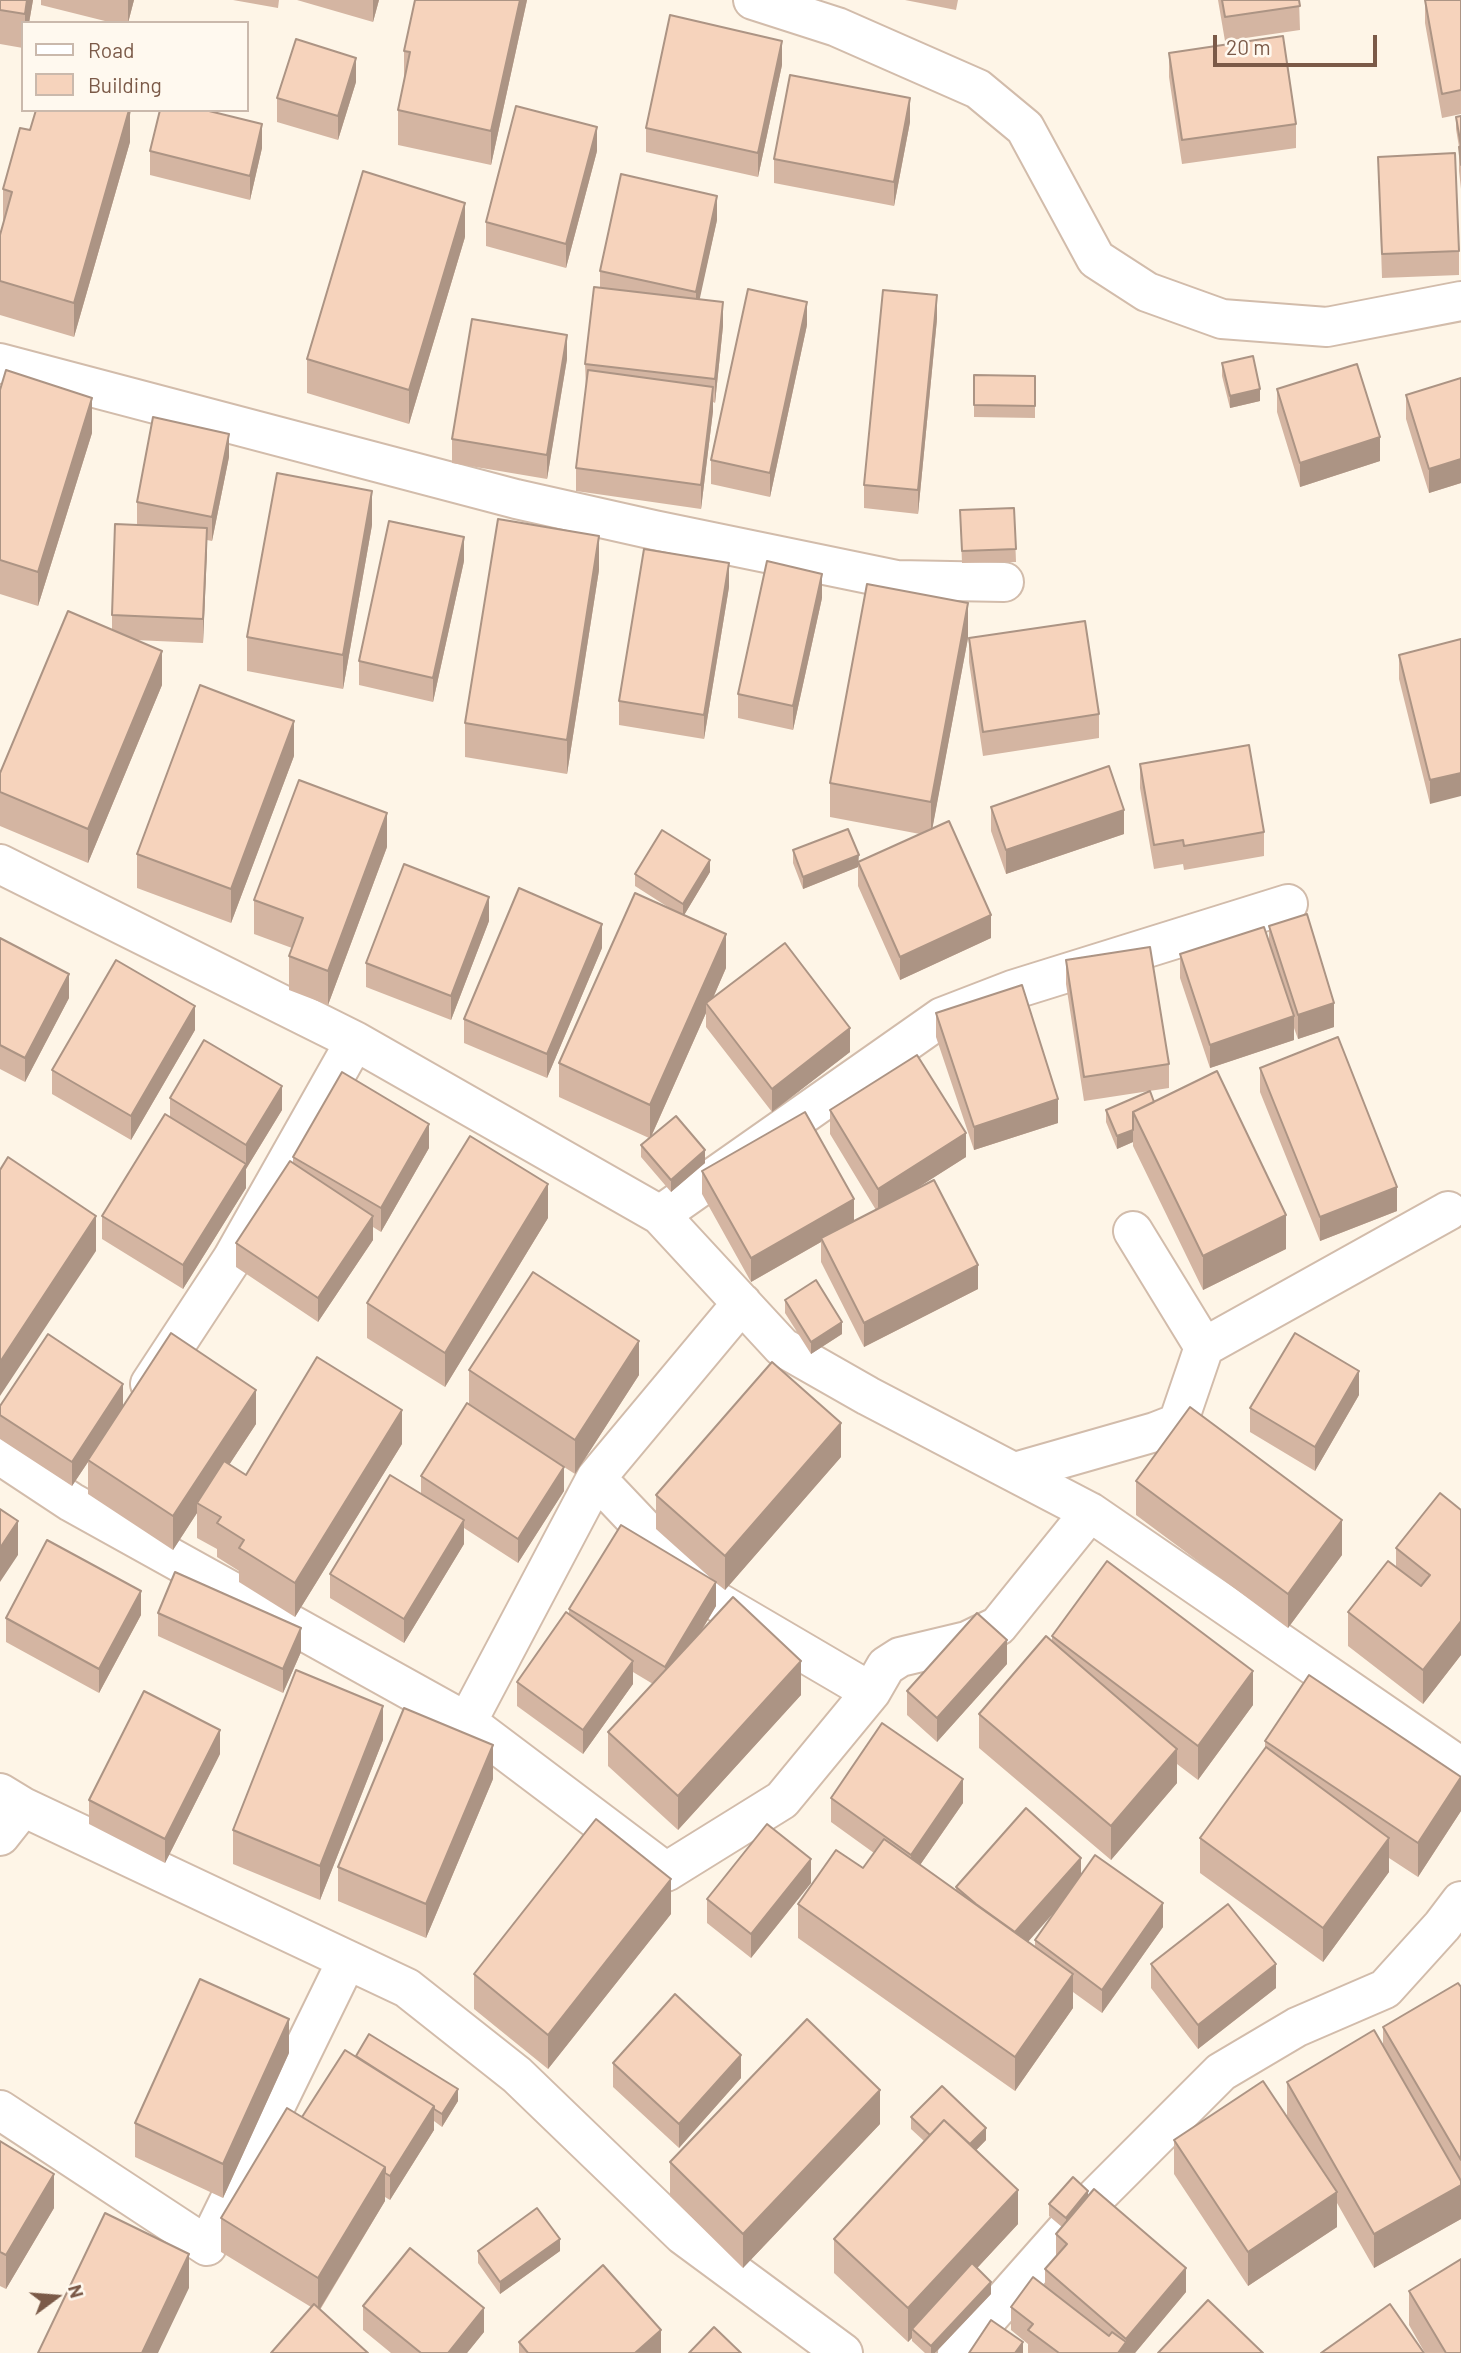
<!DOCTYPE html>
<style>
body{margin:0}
#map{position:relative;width:1461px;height:2353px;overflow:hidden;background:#fef5e7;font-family:Barlow,sans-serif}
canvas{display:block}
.legend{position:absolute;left:21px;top:21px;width:228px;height:91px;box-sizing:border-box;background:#fff9ef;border:2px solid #cab9ac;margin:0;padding:9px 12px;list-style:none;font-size:21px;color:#7b5a48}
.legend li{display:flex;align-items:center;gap:14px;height:35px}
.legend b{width:35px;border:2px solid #cab9ac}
.north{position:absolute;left:21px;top:2262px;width:70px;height:70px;-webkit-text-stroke:5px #fff9ef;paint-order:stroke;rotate:74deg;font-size:19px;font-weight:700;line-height:28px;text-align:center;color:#7b5a48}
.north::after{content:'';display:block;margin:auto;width:24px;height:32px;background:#7b5a48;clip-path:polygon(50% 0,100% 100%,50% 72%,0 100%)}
.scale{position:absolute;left:1213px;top:35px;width:164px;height:32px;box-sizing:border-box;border:4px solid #7b5a48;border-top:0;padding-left:9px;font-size:21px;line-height:24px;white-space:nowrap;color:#7b5a48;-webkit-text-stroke:5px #fff9ef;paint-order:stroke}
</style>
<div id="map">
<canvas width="1461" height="2353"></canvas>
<ul class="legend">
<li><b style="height:9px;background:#fff"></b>Road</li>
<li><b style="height:19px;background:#f6d3bc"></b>Building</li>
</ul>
<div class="north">N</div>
<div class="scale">20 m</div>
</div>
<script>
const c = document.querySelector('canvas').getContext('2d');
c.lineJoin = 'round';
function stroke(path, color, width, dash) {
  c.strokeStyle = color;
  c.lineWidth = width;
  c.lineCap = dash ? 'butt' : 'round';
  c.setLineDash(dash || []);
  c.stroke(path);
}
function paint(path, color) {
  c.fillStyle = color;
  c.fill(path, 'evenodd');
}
const street = new Path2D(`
 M753 0 837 27 978 89 1025 128 1096 259 1147 292 1222 319 1327 327 1461 301
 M0 363 516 499 654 530 897 580 1004 582
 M0 864 355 1041 660 1215 782 1347 868 1396 1090 1512 1461 1767
 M660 1215 942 1017 1012 990 1288 904
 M1133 1231 1204 1347
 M150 1384 232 1259 355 1041
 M0 1455 71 1502 467 1722 666 1872 782 1800 871 1692 886 1666 900 1657 967 1641 998 1626 1090 1512
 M1015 1472 1155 1432 1178 1423 1204 1347 1448 1211
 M596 1478 709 1597 871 1692
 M467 1722 596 1478 742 1303
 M0 1793 23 1807 407 1988 517 2075 683 2235 843 2353
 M0 1836 23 1807
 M0 2110 207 2246 347 1960
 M957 2353 1089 2204 1221 2072 1297 2027 1385 1989 1442 1926 1461 1901`);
stroke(street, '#d2bcab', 42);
stroke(street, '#fff', 38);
paint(new Path2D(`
 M0 0H33L29 23H23V48L0 44Z
 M41 0H134L128 23H113L41 5Z
 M233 0H279L278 8Z
 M297 0H379L373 22Z
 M415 0H527L491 165 398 145V110L404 80V51Z
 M905 0H958L956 10Z
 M1218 0H1299L1300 30 1225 41Z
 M1425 0H1461V114L1442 118 1425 23Z
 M1169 53 1296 124V148L1182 164 1169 77Z
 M782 65 758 177 646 152V128Z
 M356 82 338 140 277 122V98Z
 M130 115V142L74 337 0 315V235L3 223V189L30 130Z
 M1461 116V189L1459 171V147L1456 129V117Z
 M910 122 894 206 774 183V159Z
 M262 148 250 200 150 175V151Z
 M597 151 566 268 486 246V222Z
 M1378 157 1459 251V275L1382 278Z
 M717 220 699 299 723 326 715 403 713 402V411L701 509 576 491V468L586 388 585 364 600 288V271Z
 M465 237 409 424 307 393V359Z
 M937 319 918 514 864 508V485Z
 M807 325 770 497 711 484V460Z
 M567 359 547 479 452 463V439Z
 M1222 363 1260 401 1230 408 1222 376Z
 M974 375 1035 376V418L974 417Z
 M1461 378V483L1429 493 1406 419V395Z
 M1277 389 1380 461 1300 487 1277 412Z
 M0 390 92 433 38 606 0 594Z
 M229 457 212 541 207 540 203 643 134 640 162 685 88 863 0 826V773L112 630V615L137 525V502Z
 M1014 508 1016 562 962 563 960 510Z
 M372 525 343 689 247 671V637Z
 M464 561 433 702 359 685V661Z
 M599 570 567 774 465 757V723Z
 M729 587 704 739 619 725V701Z
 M822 598 793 730 738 718V694Z
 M968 638 932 829 991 938 900 980 858 886V867L803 889 793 863V850L859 862 920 834 830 817V783Z
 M969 638 1099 714V738L983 756 969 662Z
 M1461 639 1430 804 1399 679V655Z
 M294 756 231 923 137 888V854Z
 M1140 764 1264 832V856L1184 870 1183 864 1154 869 1140 788Z
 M991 807 1124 834 1006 874 991 831Z
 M387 847 328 1005 289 990V956L292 948 254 934V900Z
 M710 872 684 915 726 968 713 998 850 1052 772 1112 706 1027V1013L651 1137 705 1163 671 1192 641 1157V1145L649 1138 559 1097V1063L671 909 635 886V874Z
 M489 921 451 1020 366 987V963Z
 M1269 926 1334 1027 1298 1039 1294 1028V1040L1210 1068 1180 978V954L1269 943Z
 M0 938 69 998 25 1082 0 1069Z
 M602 948 547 1078 464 1043V1019Z
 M1066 960 1169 1064V1088L1084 1101 1066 984Z
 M936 1013 1058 1123 974 1150 936 1037Z
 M195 1030 131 1140 52 1094V1070Z
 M1260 1068 1397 1211 1320 1241 1260 1092Z
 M170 1098 282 1110 246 1169V1188L183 1289 102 1239V1216L170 1117Z
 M1154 1102 1286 1249 1203 1290 1133 1146V1142L1117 1149 1106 1122V1110Z
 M830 1110 966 1157 909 1193 978 1289 864 1347 821 1262V1242L751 1282 702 1194V1171L854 1221 876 1210 830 1134Z
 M429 1148 381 1232 373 1227V1240L318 1322 236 1267V1243L293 1163V1157Z
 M548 1218 445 1387 367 1338V1303Z
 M785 1300 842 1334 811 1354 785 1313Z
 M469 1370 639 1375 575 1474 564 1467V1491L518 1563 464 1528V1544L404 1643 330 1598V1574L421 1494V1476L469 1404Z
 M1359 1395 1315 1471 1250 1432V1408Z
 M0 1406H123L256 1424 229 1465 246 1475 402 1444 295 1617 239 1582V1571L217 1557V1549L197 1538V1513L173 1550 88 1494V1462L72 1486 0 1439Z
 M841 1457 725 1590 716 1583V1606L701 1632 801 1695 678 1830 608 1766V1732L653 1684 633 1672V1684L583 1754 517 1706V1682L569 1615V1609L714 1581 656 1529V1495Z
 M1136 1481 1342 1555 1288 1628 1136 1515Z
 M1461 1510V1655L1423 1704 1348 1646V1612L1396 1567V1548Z
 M158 1613 301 1652 283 1693 158 1636Z
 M141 1615 99 1693 6 1642V1618Z
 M1052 1636 1253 1705 1198 1780 1177 1764V1783L1111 1860 979 1748V1714L1052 1642Z
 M1007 1664 937 1742 907 1715V1691Z
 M383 1740 320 1900 233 1864V1830Z
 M1265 1741 1461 1811 1418 1877 1389 1858V1872L1323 1962 1200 1873V1838L1265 1749Z
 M220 1754 165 1863 89 1824V1800Z
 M493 1779 426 1938 338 1901V1867Z
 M831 1798 963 1803 920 1865 956 1890V1887L1081 1876 1163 1927 1102 2013 1073 1992V2008L1015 2091 798 1938V1904L863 1868 874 1853 831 1822ZM1059 1906 1035 1940V1946L1028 1941Z
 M811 1883 751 1958 707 1923V1899Z
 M671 1914 548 2069 474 2009V1974Z
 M1151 1964 1276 1988 1198 2049 1151 1988Z
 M1461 1987V2219L1374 2268 1337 2203V2227L1248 2286 1174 2174V2140L1292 2125 1287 2116V2082L1383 2045V2027Z
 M289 2053 223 2198 135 2157V2123Z
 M356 2056 458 2101 442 2127 434 2121V2130L390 2200 385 2197V2201L320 2310 311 2307 221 2252V2218Z
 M613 2063 741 2078 679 2148 613 2087Z
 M911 2117 986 2140 976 2150 1018 2224 977 2268 991 2294 935 2353H925L912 2341V2338L908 2342 834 2273V2239L924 2141 911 2129Z
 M880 2124 743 2268 670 2196V2162Z
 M0 2141 54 2208 6 2289 0 2286Z
 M1088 2195 1186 2292 1135 2353H1028V2344L1011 2330V2307L1045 2286V2269L1056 2257V2234L1062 2227 1049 2216V2204Z
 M478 2251H560L500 2294 478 2263Z
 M1409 2291 1461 2353H1425L1409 2325Z
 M363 2306 484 2332 467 2353H391L363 2330Z
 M519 2342 661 2353H519Z`), '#d4b5a2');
paint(new Path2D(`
 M27 0H33L29 23H25V14Z
 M128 0H134L128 23Z
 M373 0H379L373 22Z
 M520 0H527L491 165V131Z
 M782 41V65L758 177V153Z
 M356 58V82L338 140V116Z
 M910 98V122L894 206V182Z
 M128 110H131L130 115V142L74 337V303Z
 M262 124V148L250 200V176Z
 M597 127V151L566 268V244Z
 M717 196V220L696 316V292Z
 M465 203V237L409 424V390Z
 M937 295V319L918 514V490Z
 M723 302V326L715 403V379Z
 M807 302V325L770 497V473Z
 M567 335V359L547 479V455Z
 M713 387V411L701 509V485Z
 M1260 389V401L1230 408V396Z
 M92 398V433L38 606V572Z
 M229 434V457L212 541V517Z
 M1380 437V461L1300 487V463Z
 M1461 459V483L1429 493V469Z
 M372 491V525L343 689V655Z
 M207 528V552L203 643V619Z
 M599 536V570L567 774V740Z
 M464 537V561L433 702V678Z
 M729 563V587L704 739V715Z
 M822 574V598L793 730V706Z
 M968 603V638L931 836V802Z
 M162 651V685L88 863V829Z
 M294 721V756L231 923V889Z
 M1461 773V796L1430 804V780Z
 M1124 810V834L1006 874V850Z
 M387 813V847L328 1005V971Z
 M859 855 858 867 803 889V877Z
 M710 860V872L683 917V904Z
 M489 897V921L451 1020V996Z
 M991 915V938L900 980V957Z
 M602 924V948L547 1078V1054Z
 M726 934V968L709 1007 706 1003V1013L650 1139V1105Z
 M69 974V998L25 1082V1058Z
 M1334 1003V1027L1298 1039V1015Z
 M195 1006V1030L131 1140V1116Z
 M1294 1016V1040L1210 1068V1045Z
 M850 1028V1052L772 1112V1089Z
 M282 1086V1110L246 1169V1145Z
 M1058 1099V1123L974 1150V1127Z
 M429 1124V1148L381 1232V1208Z
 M1133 1130V1142L1117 1149V1136Z
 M966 1133V1157L878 1213V1189Z
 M705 1150V1163L671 1192V1180Z
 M246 1164V1188L183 1289V1265Z
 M548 1184V1218L445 1387V1353Z
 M1397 1187V1211L1320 1241V1217Z
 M854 1199V1223L821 1238V1242L751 1282V1258Z
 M1286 1215V1249L1203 1290V1256Z
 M96 1216V1251L0 1396V1362Z
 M373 1216V1240L318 1322V1298Z
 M978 1265V1289L864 1347V1323Z
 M842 1322V1334L811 1354V1342Z
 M639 1341V1375L575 1474V1440Z
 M1359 1371V1395L1315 1471V1447Z
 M123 1384V1407L88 1460V1462L72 1486V1462Z
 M256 1390V1424L202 1506 197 1503V1513L173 1550V1516Z
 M402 1410V1444L295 1617V1583Z
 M841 1423V1457L725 1590V1556Z
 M564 1467V1491L518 1563V1539Z
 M464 1520V1544L404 1643V1619Z
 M1342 1520V1555L1288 1628V1594Z
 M18 1521V1555L0 1582V1548Z
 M716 1582V1606L665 1691V1667Z
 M141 1591V1615L99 1693V1669Z
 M1461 1621V1655L1423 1704V1670Z
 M301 1628V1652L283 1693V1669Z
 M1007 1640V1664L937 1742V1718Z
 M633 1661V1684L583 1754V1730Z
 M801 1661V1695L678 1830V1796Z
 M1253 1671V1705L1198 1780V1746Z
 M383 1706V1740L320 1900V1866Z
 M220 1730V1754L165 1863V1839Z
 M493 1745V1779L426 1938V1904Z
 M1177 1749V1783L1111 1860V1826Z
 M1461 1777V1811L1418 1877V1843Z
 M963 1779V1803L911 1878V1855Z
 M1389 1838V1872L1323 1962V1928Z
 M1081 1858V1882L1012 1960V1936Z
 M811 1859V1883L751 1958V1934Z
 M671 1879V1914L548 2069V2035Z
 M1163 1903V1927L1102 2013V1990Z
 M1276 1964V1988L1198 2049V2025Z
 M1073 1974V2008L1015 2091V2057Z
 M289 2019V2053L223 2198V2164Z
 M741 2055V2078L679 2148V2124Z
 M458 2089V2101L442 2127V2114Z
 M880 2090V2124L743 2268V2234Z
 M434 2106V2130L390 2200V2176Z
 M986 2128V2140L959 2168V2156Z
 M385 2167V2201L318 2312V2278Z
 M54 2174V2208L6 2289V2255Z
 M1461 2185V2219L1374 2268V2234Z
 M1018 2190V2224L917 2333 912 2329V2338L908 2342V2308Z
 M1088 2191V2204L1066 2230V2218Z
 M1337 2192V2227L1248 2286V2252Z
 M560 2239V2251L500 2294V2282Z
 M189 2254V2288L158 2353H142Z
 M1186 2268V2292L1135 2353H1126V2339Z
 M991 2282V2294L935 2353H931V2346Z
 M484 2308V2332L467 2353H448Z
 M661 2330V2353H635Z
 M1023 2342V2353H1015Z
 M1126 2342V2353H1118Z`), '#ac9484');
const building = new Path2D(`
 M0 0H27L25 14 0 10Z
 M415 0H520L491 131 398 110 410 52 404 51Z
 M1222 0H1299L1300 6 1225 17Z
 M1425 0H1461V90L1442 94Z
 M670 15 782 41 758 153 646 128Z
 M1283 36 1296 124 1182 140 1169 53Z
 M296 39 356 58 338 116 277 98Z
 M790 75 910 98 894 182 774 159Z
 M516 106 597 127 566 244 486 222Z
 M36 110H129L74 303 0 281V235L12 192 3 189 20 128 30 130Z
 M160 110H205L262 124 250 176 150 151Z
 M1461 116V146L1456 117Z
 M1461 146V165L1459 147Z
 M1455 153 1459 251 1382 254 1378 157Z
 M363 171 465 203 409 390 307 359Z
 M621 174 717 196 696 292 600 271Z
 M594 287 723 302 715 379 585 364Z
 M748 289 807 302 770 473 711 460Z
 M883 290 937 295 918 490 864 485Z
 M472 319 567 335 547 455 452 439Z
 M1253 356 1260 389 1230 396 1222 363Z
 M1357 364 1380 437 1300 463 1277 389Z
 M6 370 92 398 38 572 0 560V390Z
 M588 370 713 387 701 485 576 468Z
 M974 375 1035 376V406L974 405Z
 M1461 378V459L1429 469 1406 395Z
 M153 417 229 434 212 517 137 502Z
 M277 473 372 491 343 655 247 637Z
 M1014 508 1016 549 962 551 960 510Z
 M498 519 599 536 567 740 465 723Z
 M389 521 464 537 433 678 359 661Z
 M115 524 207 528 203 619 112 615Z
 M644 549 729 563 704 715 619 701Z
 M767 561 822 574 793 706 738 694Z
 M867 584 968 603 931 802 830 783Z
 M68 611 162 651 88 829 0 792V773Z
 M1085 621 1099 714 983 732 969 638Z
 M1461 639V773L1430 780 1399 655Z
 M200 685 294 721 231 889 137 854Z
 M1249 745 1264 832 1184 846 1183 840 1154 845 1140 764Z
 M1109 766 1124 810 1006 850 991 807Z
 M299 780 387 813 328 971 289 956 303 918 254 900Z
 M949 821 991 915 900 957 858 862Z
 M848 829 859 855 803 877 793 850Z
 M662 830 710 860 683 904 635 874Z
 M404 864 489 897 451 996 366 963Z
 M519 888 602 924 547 1054 464 1019Z
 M635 893 726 934 650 1105 559 1063Z
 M1307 914 1334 1003 1298 1015 1269 926Z
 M1264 927 1294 1016 1210 1045 1180 954Z
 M0 938 69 974 25 1058 0 1045Z
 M785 943 850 1028 772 1089 706 1003Z
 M1150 947 1169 1064 1084 1077 1066 960Z
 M116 960 195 1006 131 1116 52 1070Z
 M1022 985 1058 1099 974 1127 936 1013Z
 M1338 1037 1397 1187 1320 1217 1260 1068Z
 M204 1040 282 1086 246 1145 170 1098Z
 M917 1055 966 1133 878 1189 830 1110Z
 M1217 1071 1286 1215 1203 1256 1133 1112Z
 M342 1072 429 1124 381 1208 293 1157Z
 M1150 1091 1154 1102 1133 1112V1130L1117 1136 1106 1110Z
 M805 1112 854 1199 751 1258 702 1171Z
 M165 1114 246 1164 183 1265 102 1216Z
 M676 1116 705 1150 671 1180 641 1145Z
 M470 1136 548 1184 445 1353 367 1303Z
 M8 1157 96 1216 0 1362V1170Z
 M290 1161 373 1216 318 1298 236 1243Z
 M934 1180 978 1265 864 1323 821 1238Z
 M533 1272 639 1341 575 1440 469 1370Z
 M816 1280 842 1322 811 1342 785 1300Z
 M171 1333 256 1390 173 1516 88 1460Z
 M1295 1333 1359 1371 1315 1447 1250 1408Z
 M48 1334 123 1384 72 1462 0 1415V1406Z
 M317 1357 402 1410 295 1583 239 1548 244 1540 217 1523 221 1517 197 1503 224 1461 246 1475Z
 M772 1362 841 1423 725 1556 656 1495Z
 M467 1403 564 1467 518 1539 421 1476Z
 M1190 1407 1342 1520 1288 1594 1136 1481Z
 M390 1475 464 1520 404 1619 330 1574Z
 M1440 1493 1461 1510V1621L1423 1670 1348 1612 1388 1561 1421 1586 1430 1575 1396 1548Z
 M0 1509 18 1521 0 1548Z
 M621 1525 716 1582 665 1667 569 1609Z
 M47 1540 141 1591 99 1669 6 1618Z
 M1107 1561 1253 1671 1198 1746 1052 1636Z
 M175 1572 301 1628 283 1669 158 1613Z
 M733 1597 801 1661 678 1796 608 1732Z
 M566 1612 633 1661 583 1730 517 1682Z
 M977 1613 1007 1640 937 1718 907 1691Z
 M1046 1636 1177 1749 1111 1826 979 1714Z
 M296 1670 383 1706 320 1866 233 1830Z
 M1309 1675 1461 1777 1418 1843 1265 1741Z
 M144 1691 220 1730 165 1839 89 1800Z
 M404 1708 493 1745 426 1904 338 1867Z
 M882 1723 963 1779 911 1855 831 1798Z
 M1266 1747 1389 1838 1323 1928 1200 1838Z
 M1026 1808 1081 1858 1015 1932 976 1904 956 1887Z
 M596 1819 671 1879 548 2035 474 1974Z
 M767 1824 811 1859 751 1934 707 1899Z
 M884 1839 1073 1974 1015 2057 798 1904 836 1850 863 1868Z
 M1095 1855 1163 1903 1102 1990 1035 1940Z
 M1228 1904 1276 1964 1198 2025 1151 1964Z
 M200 1979 289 2019 223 2164 135 2123Z
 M1458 1983 1461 1987V2160L1383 2027Z
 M675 1994 741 2055 679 2124 613 2063Z
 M807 2019 880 2090 743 2234 670 2162Z
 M1374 2030 1461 2181V2185L1374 2234 1287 2082Z
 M369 2034 458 2089 442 2114 434 2109V2106L356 2056Z
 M345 2050 434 2106 390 2176 385 2173V2167L302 2117Z
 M1263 2081 1337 2192 1248 2252 1174 2140Z
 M942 2086 986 2128 970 2144 944 2120 930 2135 911 2117Z
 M287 2108 385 2167 318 2278 221 2218Z
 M944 2120 1018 2190 908 2308 834 2239Z
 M0 2141 54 2174 6 2255 0 2252Z
 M1073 2177 1088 2191 1066 2218 1049 2204Z
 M1094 2189 1186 2268 1126 2339 1045 2269 1067 2244 1056 2234Z
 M537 2208 560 2239 500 2282 478 2251Z
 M105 2213 189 2254 142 2353H38Z
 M410 2248 484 2308 448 2353H421L363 2306Z
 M1461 2259V2353H1446L1409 2291Z
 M972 2263 991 2282 931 2346 912 2329Z
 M603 2265 661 2330 635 2353H528L519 2342Z
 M1033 2277 1109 2336 1112 2332 1126 2342 1118 2353H1059L1028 2330 1033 2324 1011 2307Z
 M1208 2300 1263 2353H1158Z
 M314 2304 368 2353H271Z
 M1390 2304 1424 2353H1321Z
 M991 2320 1023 2342 1015 2353H969Z
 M714 2327 741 2353H689Z`);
paint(building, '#f6d3bc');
stroke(building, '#ac9484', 2);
</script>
